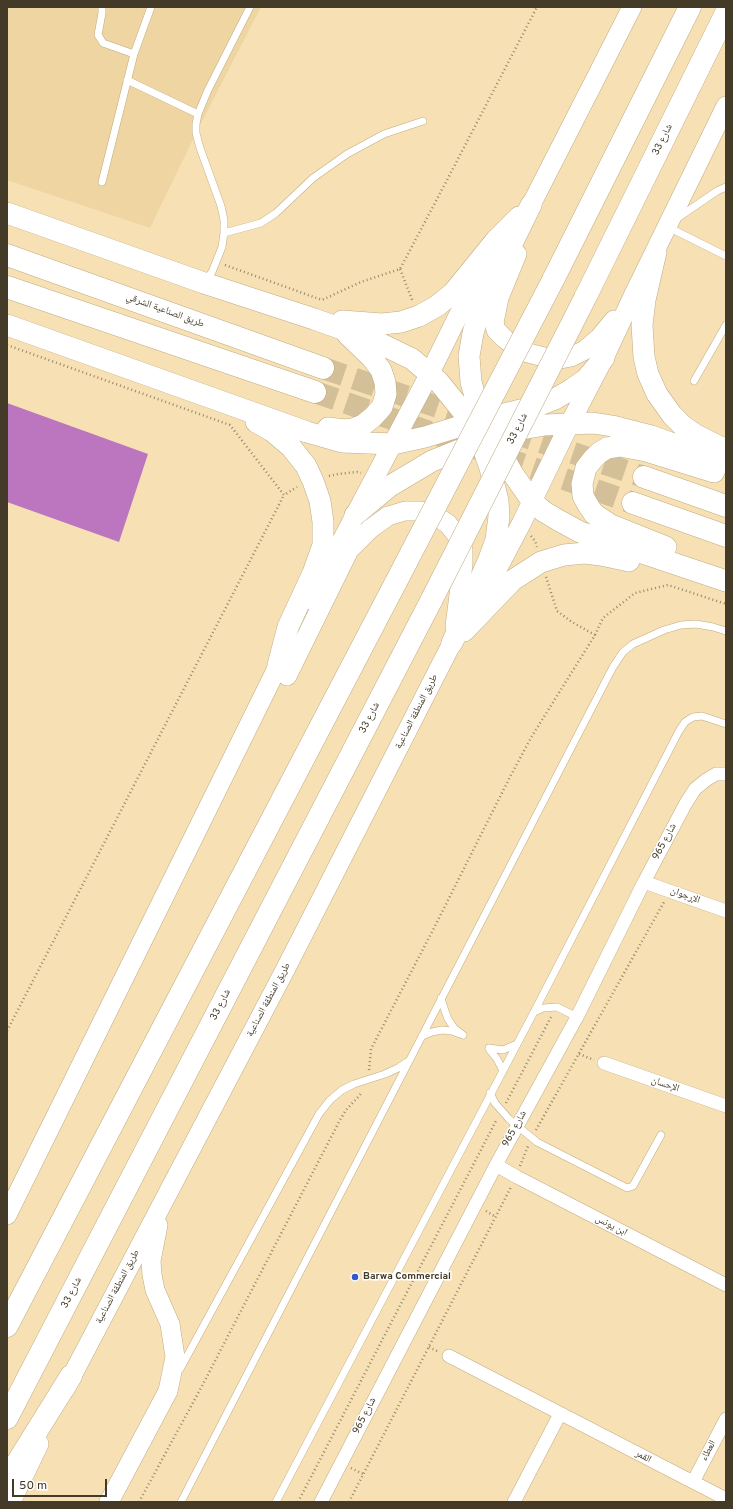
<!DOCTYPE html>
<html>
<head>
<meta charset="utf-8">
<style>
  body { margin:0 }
  #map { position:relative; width:733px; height:1509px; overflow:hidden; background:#f7e1b4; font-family:Overpass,sans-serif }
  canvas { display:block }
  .frame { position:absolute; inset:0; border:8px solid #433a28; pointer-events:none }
  .scale { position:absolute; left:12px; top:1479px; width:95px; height:18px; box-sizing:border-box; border:2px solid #433a28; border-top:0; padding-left:5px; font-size:12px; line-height:14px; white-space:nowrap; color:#433a28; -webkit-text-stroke:3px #fff; paint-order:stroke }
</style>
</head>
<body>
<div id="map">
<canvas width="733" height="1509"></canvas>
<div class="frame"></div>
<div class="scale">50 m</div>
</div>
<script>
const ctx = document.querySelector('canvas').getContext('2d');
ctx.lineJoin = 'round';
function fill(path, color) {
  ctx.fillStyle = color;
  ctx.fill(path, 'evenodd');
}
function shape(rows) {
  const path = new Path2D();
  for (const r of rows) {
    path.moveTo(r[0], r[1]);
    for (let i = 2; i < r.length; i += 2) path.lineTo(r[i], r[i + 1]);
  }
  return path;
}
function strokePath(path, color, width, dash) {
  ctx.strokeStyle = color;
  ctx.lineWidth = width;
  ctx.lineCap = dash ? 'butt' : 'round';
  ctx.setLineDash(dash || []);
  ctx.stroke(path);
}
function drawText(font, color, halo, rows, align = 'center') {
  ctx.font = font + ' Overpass,"Noto Naskh Arabic",sans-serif';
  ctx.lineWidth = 3;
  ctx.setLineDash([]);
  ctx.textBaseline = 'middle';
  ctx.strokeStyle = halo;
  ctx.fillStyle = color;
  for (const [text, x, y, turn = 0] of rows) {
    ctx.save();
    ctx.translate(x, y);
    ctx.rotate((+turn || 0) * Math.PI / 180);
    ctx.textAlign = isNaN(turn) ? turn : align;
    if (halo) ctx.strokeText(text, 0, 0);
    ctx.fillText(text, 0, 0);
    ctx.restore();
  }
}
fill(shape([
  [7,7,261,7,196,133,150,228,7,180]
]), '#eed5a1');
fill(shape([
  [7,403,148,454,119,542,7,502]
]), '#bc76bf');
strokePath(shape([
  [323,368,644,477],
  [315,392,633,503]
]), '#d3c098', 22, [22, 11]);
const lane = shape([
  [102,7,102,13,98,35,100,38,103,43,134,54],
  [127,80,198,114],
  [102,182,134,54,151,7],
  [676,219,717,191,726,187],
  [668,227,726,256],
  [224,233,261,223,276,213,313,178,347,154,384,134,423,121],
  [205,281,212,272,222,247,224,233,224,220,221,206,200,148,196,133,196,124,198,114,208,90,250,7],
  [694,381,726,325],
  [441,998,444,1008,448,1019,454,1028,463,1035],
  [534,1012,543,1008,557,1007,577,1017],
  [422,1036,432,1032,442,1030,452,1031,460,1034],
  [489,1048,503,1050,517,1044],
  [489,1049,497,1059,503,1071],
  [490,1093,495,1103,509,1119,537,1142,627,1188,633,1186,661,1135],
  [180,1369,319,1114,330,1100,342,1090,354,1084,385,1074,398,1068,407,1062],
  [181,1502,613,667,623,652,633,644,664,630,681,625,696,624,713,627,726,631],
  [276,1502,534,1012,679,731,685,722,693,717,702,716,726,724]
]);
const street = shape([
  [644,882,726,911],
  [604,1063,726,1106],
  [496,1165,517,1177,726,1285],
  [449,1356,726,1499],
  [693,1482,726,1419],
  [321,1502,496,1165,577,1017,644,882,686,803,695,789,706,780,716,774,726,774],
  [514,1502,560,1414]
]);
const secondary = shape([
  [523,217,531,205,632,7],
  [517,254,499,298,494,322,496,330,505,339,521,351,555,360,571,357,585,350,599,338,614,320],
  [311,600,355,515,430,373,459,314,481,276,498,252],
  [477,603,491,581,521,524,570,423,604,358,634,294,726,106],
  [287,676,349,550,370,529,388,516,405,511,421,511,436,516,448,524,458,537,463,550,463,564,455,626],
  [7,1215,285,652],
  [65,1389,285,970,452,643,460,631],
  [11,1502,39,1444],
  [109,1502,168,1391,175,1357,170,1324,155,1290,152,1275,151,1261,158,1225]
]);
const primary = shape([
  [531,205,480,309,473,333,469,356,471,382,476,400,492,437,513,474,532,501,543,511,558,520,580,532,726,581],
  [7,213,204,283,314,319,373,340,412,359,438,381,472,423,481,442,490,468,498,501,499,516,496,540,489,559,452,643],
  [656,252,645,300,642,325,644,357,648,374,657,394,672,415,683,426,696,435,726,450],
  [342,321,382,324,401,322,419,316,437,306,453,293,496,240,519,217],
  [7,325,307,432,342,442,393,444,425,437,484,419,537,406,555,399,572,389,585,380,604,358],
  [256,422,272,431,291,447,306,466,313,481,320,501,323,522,323,545,313,573,288,627,278,665],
  [328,428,345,430,353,429,363,425,373,417,382,407,386,394,385,382,381,370,372,358,347,334],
  [355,515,390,486,432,461,492,437,522,429,545,425,593,423,612,426,651,436,726,463],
  [666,547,611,525,594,514,588,505,583,496,582,484,586,468,593,459,599,453,607,448,620,446,646,451,714,472],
  [464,631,513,580,541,562,564,555,585,553,601,555,629,561]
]);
const highway = shape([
  [7,255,323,368],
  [553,280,690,7],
  [7,287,315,392],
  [585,298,726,13],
  [644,477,726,506],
  [633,503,726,536],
  [7,1326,396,582],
  [7,1418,432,599],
  [7,1479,71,1376]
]);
strokePath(lane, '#c0ab80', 8);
strokePath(street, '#c0ab80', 14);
strokePath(secondary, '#c0ab80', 20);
strokePath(primary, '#c0ab80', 22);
strokePath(highway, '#c0ab80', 23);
strokePath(shape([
  [225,265,322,300,361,282,400,269,446,182,537,7],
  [400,269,413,302],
  [7,345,230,425,284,495,297,487],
  [329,476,338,474,357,472,361,473],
  [531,536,535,541,537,547],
  [595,635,603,618,635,593,668,585,726,604],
  [7,1031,284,495],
  [579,1054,594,1060],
  [369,1070,371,1049,434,928,511,775,532,736,595,635,572,622,557,611,546,577],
  [506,1103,551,1017],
  [536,1130,664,902],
  [520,1166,528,1146],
  [486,1211,496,1217],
  [429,1347,439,1352],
  [351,1468,363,1474],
  [139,1502,202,1386,340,1120,346,1110,359,1096,362,1092],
  [298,1502,497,1119],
  [349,1502,511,1187]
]), '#968769', 2.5, [1, 3]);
strokePath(lane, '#fff', 7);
strokePath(street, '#fff', 13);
strokePath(secondary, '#fff', 19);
strokePath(primary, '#fff', 21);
strokePath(highway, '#fff', 22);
const highwayBridge = shape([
  [396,582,553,280],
  [432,599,585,298]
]);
strokePath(highwayBridge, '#c0ab80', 23, []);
strokePath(highwayBridge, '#fff', 22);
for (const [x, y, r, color] of [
  [355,1277,4,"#3159c9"]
]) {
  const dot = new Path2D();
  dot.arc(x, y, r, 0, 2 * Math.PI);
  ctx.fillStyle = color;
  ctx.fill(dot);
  strokePath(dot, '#fff', 1.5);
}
drawText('10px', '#433a28', '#fff', [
  ["شارع 33",663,140,-64],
  ["طريق الصناعية الشرقي",165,311,20],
  ["شارع 33",518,429,-63],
  ["طريق المنطقة الصناعية",417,712,-63],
  ["شارع 33",370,718,-63],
  ["شارع 965",665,842,-62],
  ["الإرجوان",685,896,20],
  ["طريق المنطقة الصناعية",269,1000,-62],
  ["شارع 33",221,1005,-63],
  ["الإحسان",665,1085,19],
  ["شارع 965",515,1129,-61],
  ["ابن يونس",611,1226,27],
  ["طريق المنطقة الصناعية",118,1287,-62],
  ["شارع 33",72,1293,-63],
  ["شارع 965",365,1416,-63],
  ["العطاء",709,1451,-62],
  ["القمر",643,1457,27]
]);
drawText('bold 10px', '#433a28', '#fff', [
  ["Barwa Commercial",363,1277]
], 'left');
</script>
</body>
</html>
